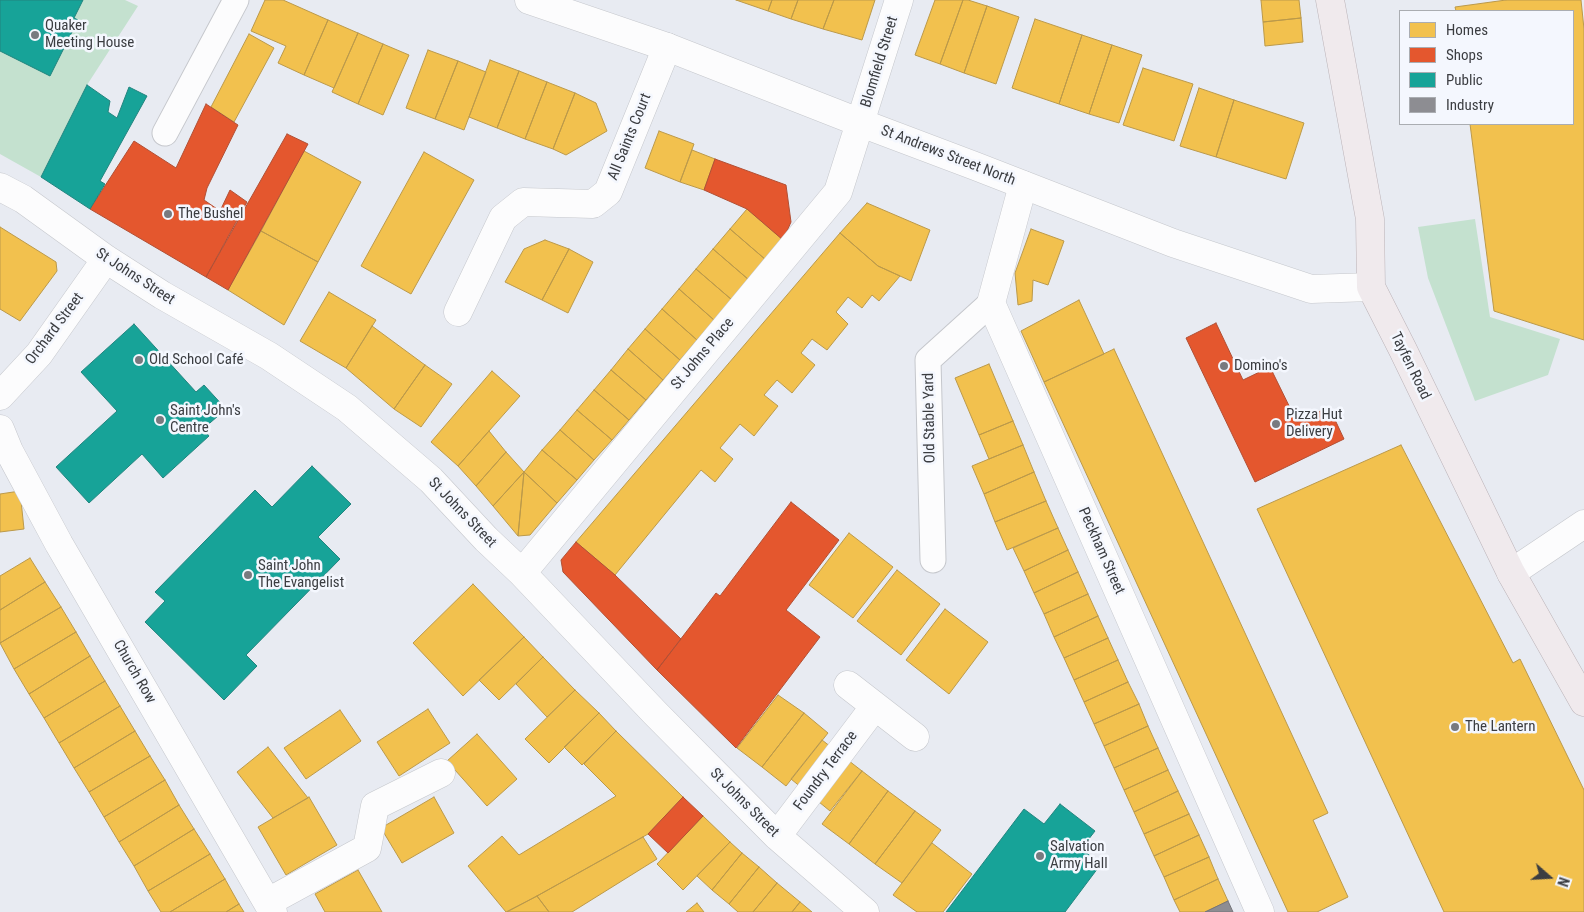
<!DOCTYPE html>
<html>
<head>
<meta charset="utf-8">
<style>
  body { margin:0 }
  #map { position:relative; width:1584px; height:912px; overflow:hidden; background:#e8ebf2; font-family:"Roboto Condensed",sans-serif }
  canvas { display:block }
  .legend { position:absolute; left:1399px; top:10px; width:175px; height:115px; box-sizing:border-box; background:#f4f7fe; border:1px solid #aaadb2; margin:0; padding:6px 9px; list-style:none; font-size:15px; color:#3b3d41 }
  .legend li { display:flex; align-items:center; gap:10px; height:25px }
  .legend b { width:25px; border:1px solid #aaadb2 }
  .north { position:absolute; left:1524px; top:852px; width:50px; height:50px; -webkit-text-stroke:4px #f4f7fe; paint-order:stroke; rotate:109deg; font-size:14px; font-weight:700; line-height:20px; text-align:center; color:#3b3d41 }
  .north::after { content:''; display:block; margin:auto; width:18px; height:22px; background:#3b3d41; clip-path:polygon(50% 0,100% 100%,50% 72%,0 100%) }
</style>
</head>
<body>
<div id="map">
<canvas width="1584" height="912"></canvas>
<ul class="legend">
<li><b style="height:14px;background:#f2c14e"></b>Homes</li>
<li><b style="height:14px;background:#e4572e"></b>Shops</li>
<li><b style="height:14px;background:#17a398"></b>Public</li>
<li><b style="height:14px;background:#8d8d92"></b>Industry</li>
</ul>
<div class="north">N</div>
</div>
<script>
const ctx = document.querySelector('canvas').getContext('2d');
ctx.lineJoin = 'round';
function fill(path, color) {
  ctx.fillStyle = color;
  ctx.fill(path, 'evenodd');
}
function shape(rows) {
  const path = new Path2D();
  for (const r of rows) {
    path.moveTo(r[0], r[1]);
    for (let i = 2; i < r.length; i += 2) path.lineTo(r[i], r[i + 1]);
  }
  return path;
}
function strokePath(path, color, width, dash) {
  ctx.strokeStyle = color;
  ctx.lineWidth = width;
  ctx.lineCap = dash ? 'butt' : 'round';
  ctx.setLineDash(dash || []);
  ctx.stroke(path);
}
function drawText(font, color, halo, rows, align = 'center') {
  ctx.font = font + ' "Roboto Condensed",sans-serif';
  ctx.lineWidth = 5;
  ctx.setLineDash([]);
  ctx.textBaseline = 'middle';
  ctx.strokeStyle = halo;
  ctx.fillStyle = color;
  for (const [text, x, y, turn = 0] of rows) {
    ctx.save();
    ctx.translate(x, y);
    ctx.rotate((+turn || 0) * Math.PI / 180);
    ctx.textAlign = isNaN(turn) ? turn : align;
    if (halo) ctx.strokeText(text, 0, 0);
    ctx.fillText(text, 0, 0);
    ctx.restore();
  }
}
fill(shape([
  [0,0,125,0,138,6,87,85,41,177,0,154],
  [1475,219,1490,317,1560,339,1548,375,1475,401,1428,278,1418,227]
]), '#c4e1cf');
const homes = shape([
  [265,0,283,0,328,20,304,75,278,63,286,46,251,31,265,0],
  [736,0,772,0,768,11,736,0],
  [772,0,798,0,791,19,768,11,772,0],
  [798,0,834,0,823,29,791,19,798,0],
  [834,0,875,0,862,40,823,29,834,0],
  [935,0,963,0,940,64,915,55,935,0],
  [963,0,968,0,987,6,964,73,940,64,963,0],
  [1261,0,1299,0,1301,18,1263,22,1261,0],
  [1506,0,1581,0,1584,29,1584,340,1494,311,1470,124,1573,124,1573,11,1456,11,1455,7,1506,0],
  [987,6,1019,17,996,84,964,73,987,6],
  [1301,18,1303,42,1265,46,1263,22,1301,18],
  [1035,19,1082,35,1059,104,1012,88,1035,19],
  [328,20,358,33,334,88,304,75,328,20],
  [358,33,383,44,358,104,332,92,358,33],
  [249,34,274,48,234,122,211,107,249,34],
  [1082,35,1112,45,1089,114,1059,104,1082,35],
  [383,44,409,55,383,115,358,104,383,44],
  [1112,45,1142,55,1119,123,1089,114,1112,45],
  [428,50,458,61,435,119,406,108,428,50],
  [490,60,519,71,497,128,469,117,490,60],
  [458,61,486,72,464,130,435,119,458,61],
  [1143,68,1193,84,1174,141,1123,125,1143,68],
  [519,71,547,82,525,139,497,128,519,71],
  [547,82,575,93,553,149,525,139,547,82],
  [1199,88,1234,100,1216,157,1180,146,1199,88],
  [575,93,596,103,607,131,566,155,553,149,575,93],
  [1234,100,1304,123,1286,179,1216,157,1234,100],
  [659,131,694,144,680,182,645,168,659,131],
  [692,150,715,159,704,190,680,182,692,150],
  [304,151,361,182,318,262,261,231,304,151],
  [424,152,474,180,411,294,361,266,424,152],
  [867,203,930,230,911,281,878,266,840,233,867,203],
  [747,209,783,240,766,260,730,229,747,209],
  [0,227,56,262,57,271,20,321,0,309,0,227],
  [730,229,766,260,749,280,713,249,730,229],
  [1031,229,1064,241,1048,285,1033,280,1032,301,1018,305,1015,273,1031,229],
  [261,231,318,262,284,325,228,290,261,231],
  [840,233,878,266,900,276,879,301,872,295,862,308,848,297,836,312,848,324,827,350,812,339,801,353,815,365,792,393,777,380,764,395,778,406,754,436,740,424,720,448,733,459,715,482,701,470,615,575,576,542,840,233],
  [545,240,569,249,542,300,505,282,524,249,545,240],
  [569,249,593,262,568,313,542,300,569,249],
  [713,249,749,280,732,300,696,269,713,249],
  [696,269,732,300,714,320,679,289,696,269],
  [679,289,714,320,697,340,662,309,679,289],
  [329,292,376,320,346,368,300,341,329,292],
  [1079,300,1104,354,1044,382,1021,331,1079,300],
  [662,309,697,340,680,360,645,329,662,309],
  [372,326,425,365,394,409,346,368,372,326],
  [645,329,680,360,663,380,628,349,645,329],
  [628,349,663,380,646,400,611,370,628,349],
  [1114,349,1328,813,1313,820,1348,897,1317,912,1288,912,1044,382,1114,349],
  [989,364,1013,421,979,435,955,378,989,364],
  [425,365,452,384,421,427,394,409,425,365],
  [611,370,646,400,629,420,594,390,611,370],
  [492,371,520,396,458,466,431,442,492,371],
  [594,390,629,420,612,440,577,410,594,390],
  [577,410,612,440,594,460,560,430,577,410],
  [1013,421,1023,445,989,459,979,435,1013,421],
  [560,430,594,460,577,480,542,450,560,430],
  [489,431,506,452,476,486,458,466,489,431],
  [1023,445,1034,472,984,494,972,466,1023,445],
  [1401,445,1513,663,1520,659,1584,790,1584,912,1444,912,1257,509,1401,445],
  [542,450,577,480,557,503,524,472,542,450],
  [506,452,524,472,493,506,476,486,506,452],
  [524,472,557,503,530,535,518,536,524,472],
  [524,472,518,536,493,506,524,472],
  [1034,472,1046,501,995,522,984,494,1034,472],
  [20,491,24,529,0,532,0,494,20,491],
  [1046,501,1058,528,1007,550,995,522,1046,501],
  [1058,528,1068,550,1024,571,1013,548,1058,528],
  [849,533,893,567,853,618,809,585,849,533],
  [1068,550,1078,572,1034,593,1024,571,1068,550],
  [30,558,45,582,0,610,0,576,30,558],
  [897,570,940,604,901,655,857,621,897,570],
  [1078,572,1088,594,1044,614,1034,593,1078,572],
  [45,582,61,607,0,643,0,610,45,582],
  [473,584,524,637,463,696,413,643,473,584],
  [1088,594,1098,616,1054,637,1044,614,1088,594],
  [61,607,76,632,14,669,0,643,61,607],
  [945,609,988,642,949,694,906,660,945,609],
  [1098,616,1108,638,1064,658,1054,637,1098,616],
  [76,632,90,656,29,694,14,669,76,632],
  [524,637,543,657,499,700,479,680,524,637],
  [1108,638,1118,660,1074,680,1064,658,1108,638],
  [90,656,105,681,44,718,29,694,90,656],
  [543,657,575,690,547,717,516,684,543,657],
  [1118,660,1128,682,1084,702,1074,680,1118,660],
  [105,681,120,706,59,743,44,718,105,681],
  [1128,682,1139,704,1094,724,1084,702,1128,682],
  [575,690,599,713,549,763,525,739,575,690],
  [778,695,804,713,762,767,737,748,778,695],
  [1139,704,1148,726,1104,746,1094,724,1139,704],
  [120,706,135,731,74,768,59,743,120,706],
  [428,709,450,743,399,776,377,742,428,709],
  [340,710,361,741,306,779,284,748,340,710],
  [599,713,616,731,582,765,564,747,599,713],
  [804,713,828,733,786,786,762,767,804,713],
  [1148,726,1158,748,1114,768,1104,746,1148,726],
  [135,731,150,756,89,792,74,768,135,731],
  [616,731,683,797,648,834,537,896,506,912,468,866,502,836,519,855,616,796,584,764,616,731],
  [477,734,517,779,487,806,447,761,477,734],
  [822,740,862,771,830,811,791,779,822,740],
  [268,747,308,798,273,818,237,772,268,747],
  [1158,748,1168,770,1124,790,1114,768,1158,748],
  [150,756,165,780,104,817,89,792,150,756],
  [1168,770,1178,791,1134,812,1124,790,1168,770],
  [862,771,888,791,849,844,822,824,862,771],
  [165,780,179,805,119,842,104,817,165,780],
  [888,791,915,811,875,864,849,844,888,791],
  [1178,791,1189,814,1144,834,1134,812,1178,791],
  [309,797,337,845,286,875,258,827,309,797],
  [434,797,454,833,402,863,381,828,434,797],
  [179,805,194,829,134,866,119,842,179,805],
  [915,811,941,830,902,883,875,864,915,811],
  [1189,814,1199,835,1154,856,1144,834,1189,814],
  [703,816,730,842,683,890,657,864,703,816],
  [194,829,210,854,148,891,134,866,194,829],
  [1199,835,1209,857,1164,877,1154,856,1199,835],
  [643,837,657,859,572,912,549,912,537,896,643,837],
  [730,842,742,853,712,890,697,876,730,842],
  [932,843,972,874,943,912,917,912,893,895,932,843],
  [742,853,759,867,729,904,712,890,742,853],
  [210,854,225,879,170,912,161,912,148,891,210,854],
  [1209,857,1218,879,1174,900,1164,877,1209,857],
  [759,867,777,883,753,912,738,912,729,904,759,867],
  [358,870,382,912,325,912,315,894,358,870],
  [225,879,239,904,226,912,170,912,225,879],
  [1218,879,1228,901,1205,912,1180,912,1174,900,1218,879],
  [777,883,800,902,792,912,753,912,777,883],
  [537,896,549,912,507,912,537,896],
  [800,902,812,912,792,912,800,902],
  [697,903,704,912,686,912,697,903],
  [239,904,244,912,226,912,239,904]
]);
fill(homes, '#f2c14e');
strokePath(homes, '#bb994a', 1);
const shops = shape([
  [206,104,238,125,207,188,204,200,220,211,230,190,247,202,206,277,90,209,134,141,176,168,206,104],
  [287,134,308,144,228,290,206,277,287,134],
  [715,159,786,185,791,222,783,240,747,209,704,190,715,159],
  [1216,323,1243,380,1270,367,1297,422,1329,407,1344,439,1255,482,1186,338,1216,323],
  [791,502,839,540,786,610,820,637,736,748,657,670,716,593,720,596,791,502],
  [576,542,615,575,681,639,657,670,563,572,561,560,576,542],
  [683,797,703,816,668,853,648,834,683,797]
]);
fill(shops, '#e4572e');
strokePath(shops, '#b14f34', 1);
const public = shape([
  [0,0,83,0,74,18,78,20,50,76,0,51,0,0],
  [87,85,110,101,108,112,117,118,129,87,147,96,100,181,105,184,90,209,41,177,87,85],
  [134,324,196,392,204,385,226,409,203,429,209,436,163,478,142,454,89,503,56,467,117,411,81,372,134,324],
  [312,466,351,504,318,537,340,559,246,655,257,666,224,700,145,622,165,601,155,592,255,490,272,507,312,466],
  [1060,804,1095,831,1081,849,1101,864,1065,912,946,912,1024,809,1044,824,1060,804]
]);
fill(public, '#17a398');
strokePath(public, '#22847e', 1);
const industry = shape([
  [1228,901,1233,912,1205,912,1228,901]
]);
fill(industry, '#8d8d92');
strokePath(industry, '#74757a', 1);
const service = shape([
  [165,133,236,0],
  [933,560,928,360,991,303]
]);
const minor = shape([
  [1023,185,991,303,1260,912],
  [0,187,23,199,106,259,162,295,269,356,347,408,431,480,486,539,522,573,655,713,777,836,865,912],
  [458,312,503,218,523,202,593,204,608,192,667,47],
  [0,396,39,354,106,259],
  [0,429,9,451,59,544,273,912],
  [522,573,838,192,899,0],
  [1511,573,1584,524],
  [848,685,915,737],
  [777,836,875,706],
  [268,902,367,848,375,806,441,773]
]);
const tertiary = shape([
  [529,0,667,47,861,123,975,166,1173,243,1311,289,1371,287]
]);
const primary = shape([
  [1330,0,1370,219,1371,287,1403,350,1511,573,1584,702]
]);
strokePath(service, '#c5c7cc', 27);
strokePath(minor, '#c5c7cc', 29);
strokePath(tertiary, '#c5c7cc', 29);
strokePath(primary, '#bab2b7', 29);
strokePath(service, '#fcfcfd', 25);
strokePath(minor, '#fcfcfd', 28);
strokePath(tertiary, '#fcfcfd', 28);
strokePath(primary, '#f0eaed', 28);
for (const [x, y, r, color] of [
  [35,35,5,"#787a7f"],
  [168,214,5,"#787a7f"],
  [139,360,5,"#787a7f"],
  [1224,366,5,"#787a7f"],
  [160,420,5,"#787a7f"],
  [1276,424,5,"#787a7f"],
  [248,575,5,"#787a7f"],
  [1455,727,5,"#787a7f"],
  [1040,856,5,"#787a7f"]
]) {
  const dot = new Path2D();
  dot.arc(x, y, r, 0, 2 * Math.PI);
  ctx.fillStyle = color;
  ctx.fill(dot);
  strokePath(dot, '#f4f7fe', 2);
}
drawText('15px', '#3b3d41', '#f4f7fe', [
  ["Quaker",45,26],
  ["Meeting House",45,43],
  ["The Bushel",178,214],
  ["Old School Café",149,360],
  ["Domino's",1234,366],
  ["Saint John's",170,411],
  ["Centre",170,428],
  ["Pizza Hut",1286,415],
  ["Delivery",1286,432],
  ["Saint John",258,566],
  ["The Evangelist",258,583],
  ["The Lantern",1465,727],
  ["Salvation",1050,847],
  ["Army Hall",1050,864]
], 'left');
drawText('15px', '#3b3d41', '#f4f7fe', [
  ["Blomfield Street",880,62,-73],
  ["All Saints Court",630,137,-68],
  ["St Andrews Street North",948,156,21],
  ["St Johns Street",135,277,33],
  ["Orchard Street",55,329,-53],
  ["St Johns Place",703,354,-50],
  ["Tayfen Road",1410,366,64],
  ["Old Stable Yard",930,418,-91],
  ["St Johns Street",462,513,46],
  ["Peckham Street",1101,551,66],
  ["Church Row",134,672,60],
  ["Foundry Terrace",826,771,-53],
  ["St Johns Street",744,803,45]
]);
</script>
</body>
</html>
